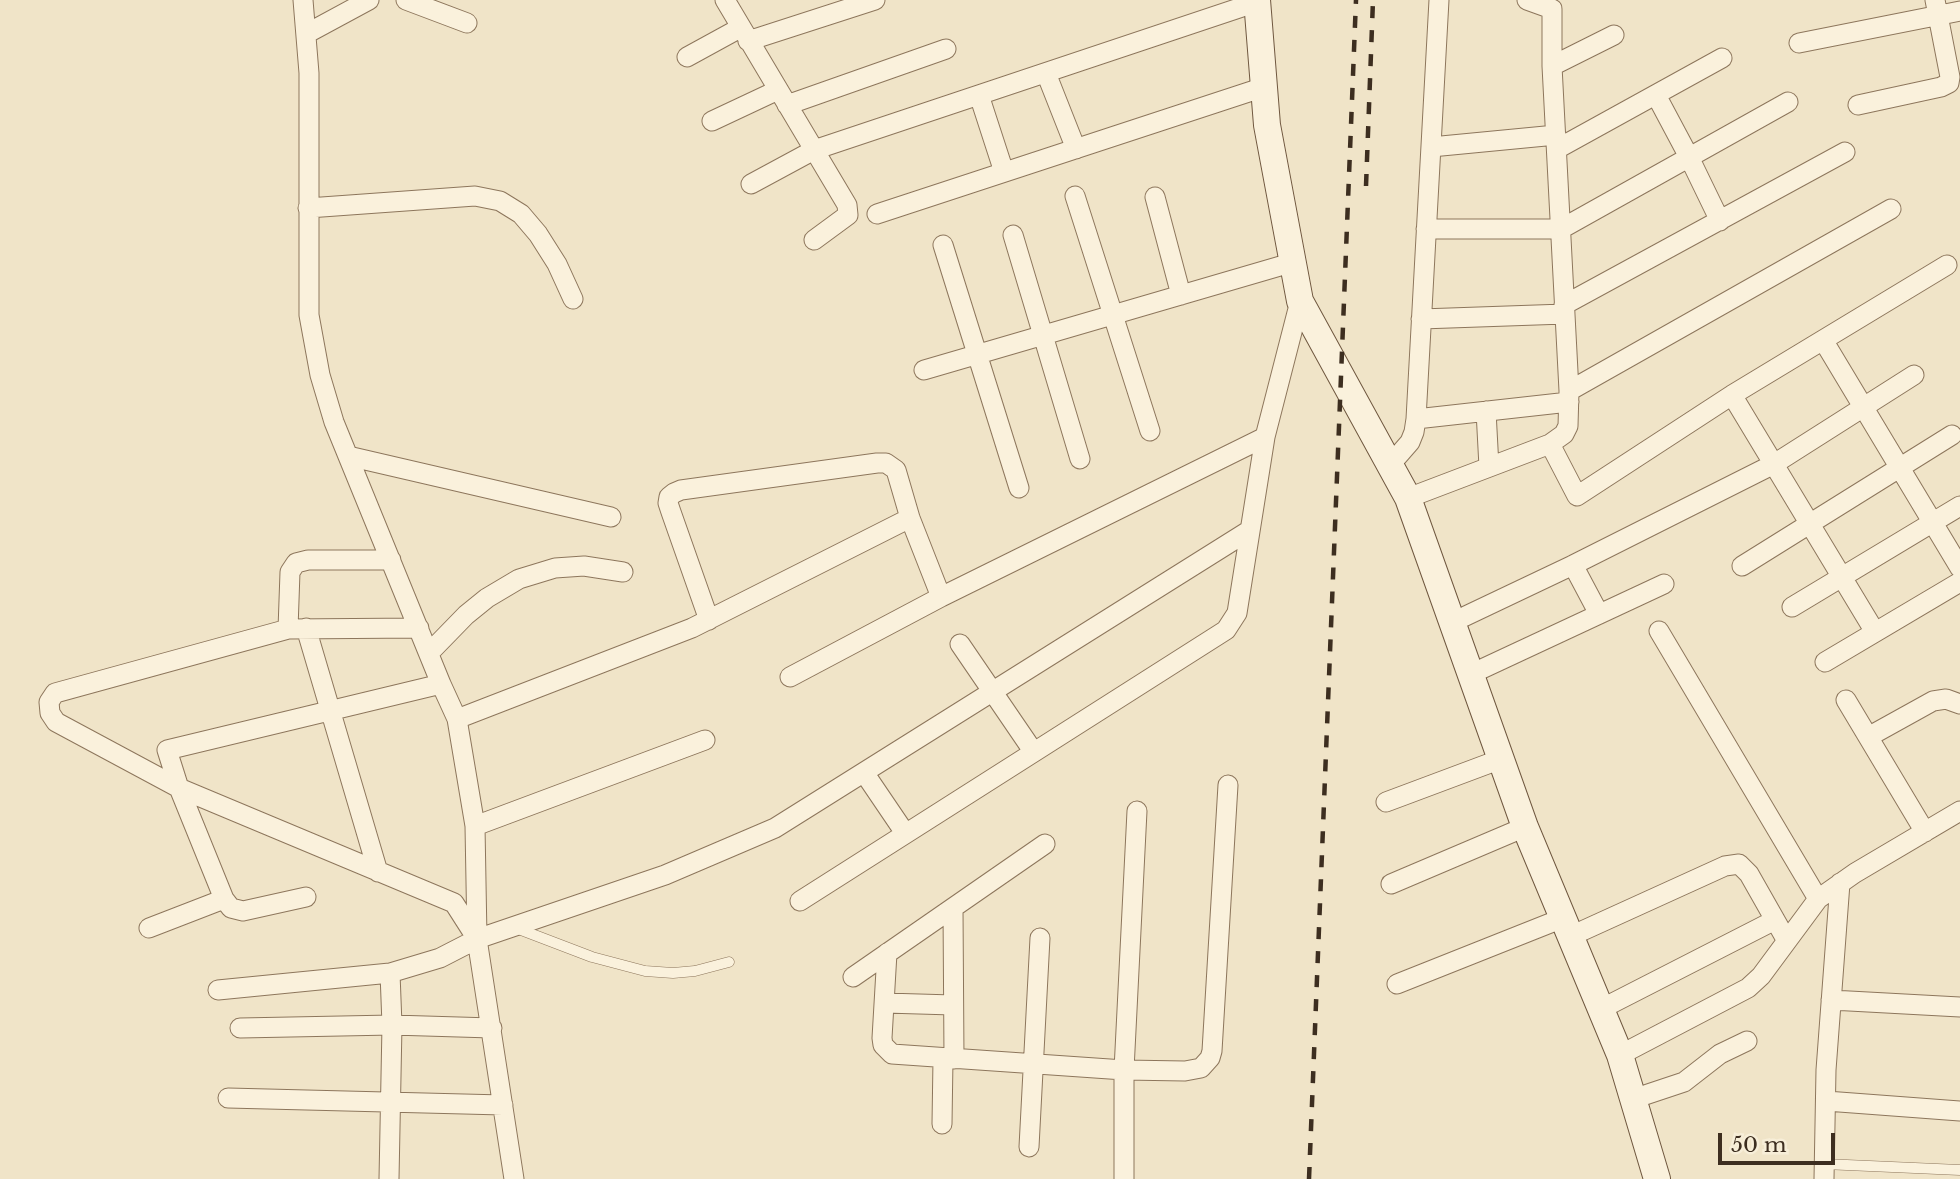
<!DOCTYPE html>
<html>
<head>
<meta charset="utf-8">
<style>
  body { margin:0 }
  #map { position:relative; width:1960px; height:1179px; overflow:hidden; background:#f0e4c8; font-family:"Libre Baskerville",serif }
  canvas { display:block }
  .scale { position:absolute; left:1718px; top:1133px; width:117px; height:32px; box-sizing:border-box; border:4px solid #3d2e20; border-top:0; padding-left:9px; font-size:21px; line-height:24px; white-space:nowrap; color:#3d2e20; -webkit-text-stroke:5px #f7eed8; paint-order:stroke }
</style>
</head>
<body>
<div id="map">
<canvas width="1960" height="1179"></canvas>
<div class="scale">50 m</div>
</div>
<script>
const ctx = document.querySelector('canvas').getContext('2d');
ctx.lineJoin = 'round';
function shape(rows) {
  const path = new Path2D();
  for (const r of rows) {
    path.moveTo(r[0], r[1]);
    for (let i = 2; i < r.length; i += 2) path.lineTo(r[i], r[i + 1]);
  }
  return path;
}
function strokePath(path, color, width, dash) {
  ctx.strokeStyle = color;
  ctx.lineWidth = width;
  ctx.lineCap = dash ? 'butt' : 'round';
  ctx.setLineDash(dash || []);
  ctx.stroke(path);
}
const lane = shape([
  [516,928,592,957,645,971,673,973,695,971,729,962],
  [1824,1164,1960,1170]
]);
const street = shape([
  [303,0,309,73,309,315,320,375,334,422,441,684],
  [406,0,467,23],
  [725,0,847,205,848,215,814,240],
  [1527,0,1552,9,1552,66,1569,391],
  [306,34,369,0],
  [748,41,875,0],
  [1799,43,1960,11],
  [687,57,740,28],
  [1552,66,1614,35],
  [1046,73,1076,149],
  [979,95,1004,172],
  [1656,95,1689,157,1720,221],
  [787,105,946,49],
  [1858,105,1941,87,1949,83,1950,77,1935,0],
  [712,121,778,90],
  [1431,147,1556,135],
  [1557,149,1722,58],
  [751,184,814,150,1257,2],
  [1075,196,1150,431],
  [1155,197,1181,295],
  [308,208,475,196,500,201,521,214,538,234,557,264,573,299],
  [877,214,1264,87],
  [1426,229,1561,229,1788,102],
  [1013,235,1080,459],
  [943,245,1019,488],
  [1564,305,1845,152],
  [1421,319,1565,314],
  [1823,340,1960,568],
  [924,370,1294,262],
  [1732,395,1947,265],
  [1486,411,1489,467],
  [1416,419,1569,402],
  [1550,444,1577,496,1732,395,1875,632],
  [348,456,611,517],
  [1390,465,1410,442,1414,432,1416,419,1439,0],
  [1408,498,1550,444,1564,434,1568,426,1569,391,1891,209],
  [1573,565,1599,614],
  [1742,566,1952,435],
  [1792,607,1960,506],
  [709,620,671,512,668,503,669,497,674,493,681,490,877,463,886,463,896,470,910,518,941,597],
  [1453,622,1573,565,1774,464,1914,375],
  [306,628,378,872],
  [288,629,290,572,296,563,308,560,391,560],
  [1659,631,1818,899],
  [960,644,1033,751],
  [429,653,466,615,487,598,519,579,555,568,584,566,623,572],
  [1825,662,1960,582],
  [1471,674,1664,584],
  [790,677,941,597,1265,437,1300,301],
  [1846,700,1925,832],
  [457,719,475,826,477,938],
  [1868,737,1933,701,1946,699,1960,704],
  [865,774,905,833],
  [1386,802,1501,759],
  [475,826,705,740],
  [1391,884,1525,827],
  [306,897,243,911,231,908,224,899,179,788,56,722,50,713,49,702,55,693,288,629,419,628],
  [800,901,1226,630,1237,613,1265,437],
  [953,908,954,1059],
  [149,928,224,899],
  [1571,936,1725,866,1739,864,1749,874,1787,941],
  [887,953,882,1038,883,1045,892,1054,1124,1070,1185,1071,1201,1068,1210,1058,1212,1051,1228,785],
  [853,977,1045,844],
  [1397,984,1563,918],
  [218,990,390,973,440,958,477,939,665,875,775,828,1250,530],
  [1831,1000,1960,1007],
  [885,1003,953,1005],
  [1601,1009,1775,920],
  [240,1028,392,1025,492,1028],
  [1620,1055,1748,988,1761,976,1818,899,1855,873,1960,811],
  [228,1098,503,1105],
  [1633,1099,1684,1082,1720,1054,1747,1041],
  [1826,1101,1960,1111],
  [942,1124,943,1059],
  [1029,1147,1040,938],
  [389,1179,392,1025,390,973],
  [514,1179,477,939,454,903,179,788,167,750,441,684,457,719,692,628,910,518],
  [1124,1179,1124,1070,1137,811],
  [1824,1179,1826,1070,1840,883]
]);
const secondary = shape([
  [1257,0,1267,125,1300,301,1408,498,1525,827,1620,1055,1657,1179]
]);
strokePath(lane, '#8d765c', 11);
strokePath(street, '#8d765c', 21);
strokePath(secondary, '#6f573f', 28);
strokePath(lane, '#faf1dc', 10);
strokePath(street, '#faf1dc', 19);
strokePath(secondary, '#faf1dc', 26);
strokePath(shape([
  [1366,186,1373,0],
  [1309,1179,1356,0]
]), '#3d2e20', 4.5, [12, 12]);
</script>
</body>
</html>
